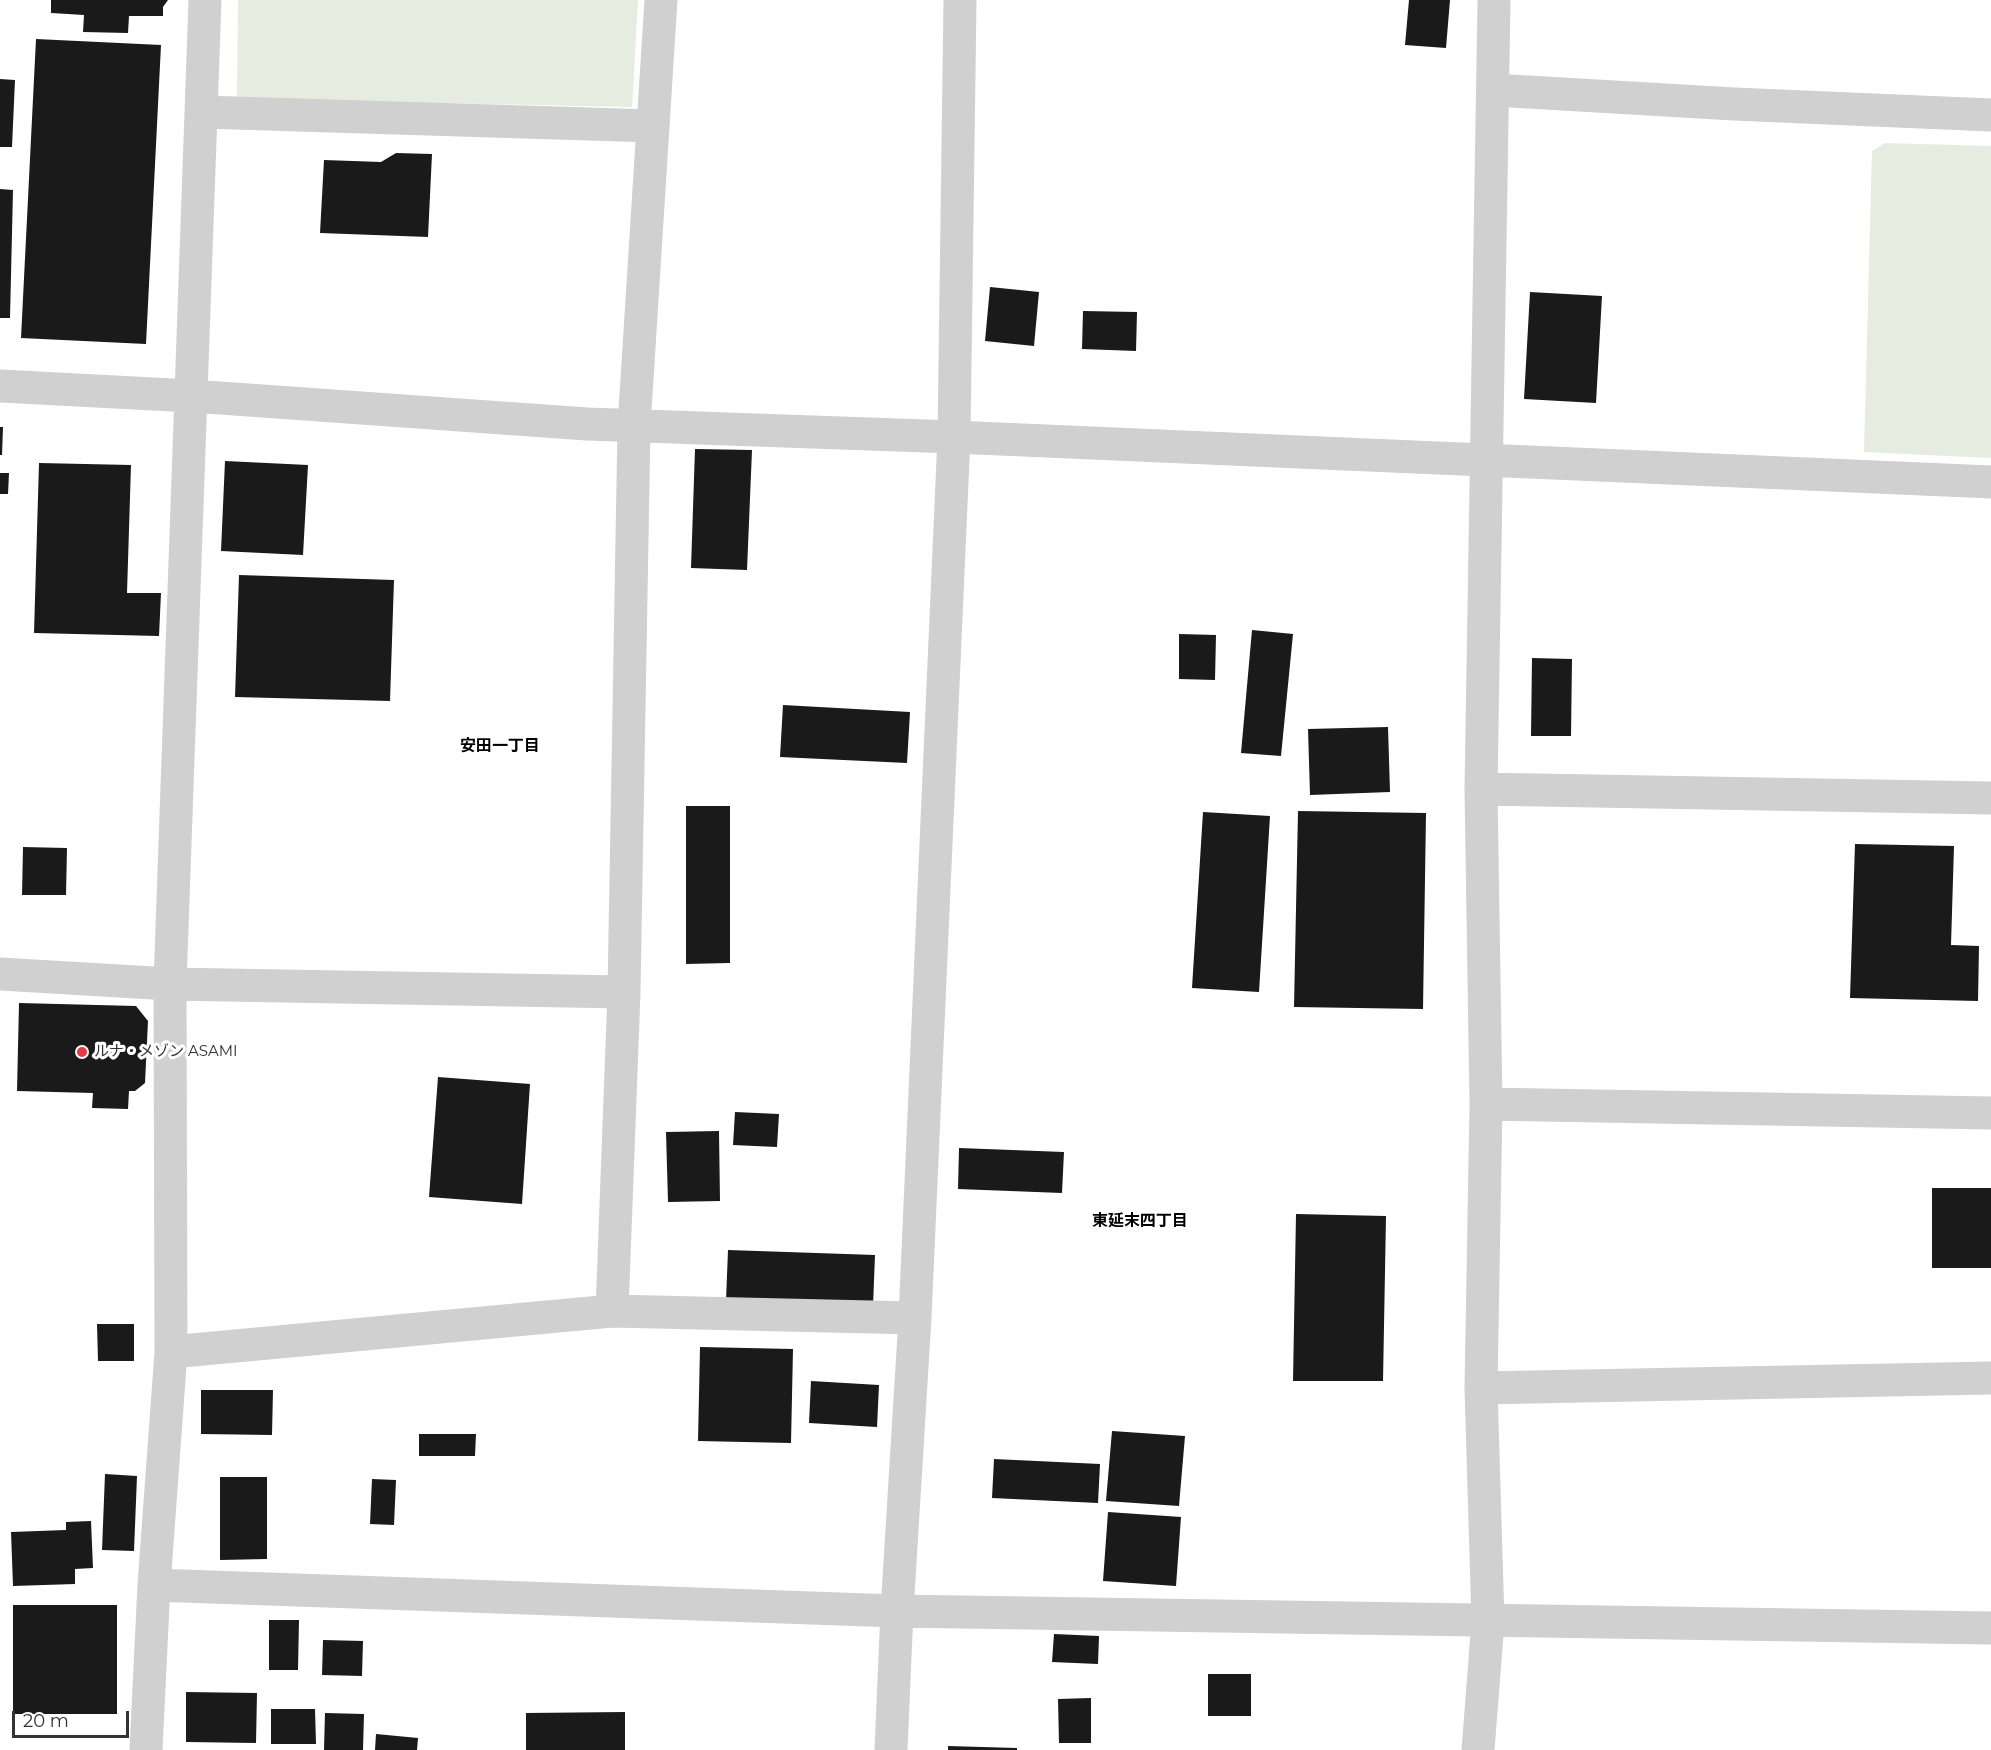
<!DOCTYPE html>
<html>
<head>
<meta charset="utf-8">
<style>
  body { margin:0 }
  #map { position:relative; width:1991px; height:1750px; overflow:hidden; background:#fff; font-family:Montserrat,sans-serif }
  canvas { display:block }
  .scale { position:absolute; left:12px; top:1711px; width:117px; height:27px; box-sizing:border-box; border:3px solid #333; border-top:0; padding-left:8px; font-size:18px; line-height:21px; white-space:nowrap; color:#333; -webkit-text-stroke:4px #fff; paint-order:stroke }
</style>
</head>
<body>
<div id="map">
<canvas width="1991" height="1750"></canvas>
<div class="scale">20 m</div>
</div>
<script>
const ctx = document.querySelector('canvas').getContext('2d');
ctx.lineJoin = 'round';
function fill(path, color) {
  ctx.fillStyle = color;
  ctx.fill(path, 'evenodd');
}
function shape(rows) {
  const path = new Path2D();
  for (const r of rows) {
    path.moveTo(r[0], r[1]);
    for (let i = 2; i < r.length; i += 2) path.lineTo(r[i], r[i + 1]);
  }
  return path;
}
function strokePath(path, color, width, dash) {
  ctx.strokeStyle = color;
  ctx.lineWidth = width;
  ctx.lineCap = dash ? 'butt' : 'round';
  ctx.setLineDash(dash || []);
  ctx.stroke(path);
}
function drawText(font, color, halo, rows, align = 'center') {
  ctx.font = font + ' Montserrat,"Noto Sans JP",sans-serif';
  ctx.lineWidth = 6;
  ctx.setLineDash([]);
  ctx.textBaseline = 'middle';
  ctx.strokeStyle = halo;
  ctx.fillStyle = color;
  for (const [text, x, y, turn = 0] of rows) {
    ctx.save();
    ctx.translate(x, y);
    ctx.rotate((+turn || 0) * Math.PI / 180);
    ctx.textAlign = isNaN(turn) ? turn : align;
    if (halo) ctx.strokeText(text, 0, 0);
    ctx.fillText(text, 0, 0);
    ctx.restore();
  }
}
fill(shape([
  [238,0,638,0,632,107,237,99],
  [1885,143,1991,146,1991,458,1864,452,1872,151]
]), '#e6ecdf');
fill(shape([
  [51,0,168,0,163,7,163,16,129,16,128,33,83,32,84,15,51,13],
  [1409,0,1450,0,1446,48,1405,45],
  [36,39,161,45,146,344,21,338],
  [0,79,15,80,12,147,0,147],
  [396,153,432,154,428,237,320,233,324,160,381,162],
  [0,189,13,190,10,318,0,318],
  [990,287,1039,292,1034,346,985,341],
  [1530,292,1602,296,1596,403,1524,399],
  [1083,311,1137,312,1136,351,1082,349],
  [0,427,3,427,2,455,0,455],
  [695,449,752,450,747,570,691,568],
  [225,461,308,465,303,555,221,551],
  [39,463,131,465,127,593,161,593,159,636,34,633],
  [0,473,9,473,8,494,0,494],
  [239,575,394,580,390,701,235,697],
  [1252,630,1293,634,1281,756,1241,753],
  [1179,634,1216,635,1215,680,1179,679],
  [1532,658,1572,659,1571,736,1531,736],
  [783,705,910,712,907,763,780,757],
  [1388,727,1390,792,1310,795,1308,729],
  [686,806,730,806,730,963,686,964],
  [1298,811,1426,813,1423,1009,1294,1007],
  [1203,812,1270,816,1259,992,1192,988],
  [1855,844,1954,846,1951,945,1979,946,1978,1001,1850,998],
  [23,847,67,848,66,895,22,895],
  [19,1003,136,1006,148,1021,145,1083,135,1091,129,1091,128,1109,92,1108,93,1093,17,1091],
  [438,1077,530,1084,522,1204,429,1197],
  [735,1112,779,1114,777,1147,733,1145],
  [719,1131,720,1201,668,1202,666,1132],
  [959,1148,1064,1152,1062,1193,958,1189],
  [1932,1188,1991,1188,1991,1268,1932,1268],
  [1296,1214,1386,1216,1383,1381,1293,1381],
  [728,1250,875,1255,873,1306,726,1301],
  [97,1324,134,1324,134,1361,98,1361],
  [700,1347,793,1349,791,1443,698,1441],
  [811,1381,879,1385,877,1427,809,1423],
  [201,1390,273,1390,272,1435,201,1434],
  [1112,1431,1185,1436,1179,1506,1106,1501],
  [419,1434,476,1434,475,1456,419,1456],
  [994,1459,1100,1464,1098,1503,992,1498],
  [105,1474,137,1476,134,1551,102,1550],
  [220,1477,267,1477,267,1559,220,1560],
  [372,1479,396,1480,394,1525,370,1524],
  [1108,1512,1181,1517,1176,1586,1103,1581],
  [91,1521,93,1568,75,1569,75,1584,13,1586,11,1532,66,1530,66,1522],
  [13,1605,117,1605,117,1714,13,1714],
  [269,1620,299,1620,298,1670,269,1670],
  [1054,1634,1099,1636,1098,1664,1052,1662],
  [323,1640,363,1641,362,1676,322,1675],
  [1208,1674,1251,1674,1251,1716,1208,1716],
  [186,1692,257,1693,256,1743,186,1742],
  [1091,1698,1091,1743,1059,1743,1058,1699],
  [271,1709,315,1709,316,1744,271,1744],
  [625,1712,625,1750,526,1750,526,1713],
  [325,1713,364,1714,363,1750,324,1750],
  [376,1734,418,1738,417,1750,375,1750],
  [948,1746,1017,1748,1017,1750,948,1750]
]), '#1a1a1a');
strokePath(shape([
  [1494,90,1734,104,1991,115],
  [202,112,653,126],
  [0,386,192,396,587,424,954,437,1991,482],
  [1481,789,1991,798],
  [0,974,170,984,624,992],
  [1486,1104,1991,1113],
  [612,1311,624,992,634,426,661,0],
  [171,1352,612,1311,915,1318],
  [1481,1388,1991,1378],
  [154,1585,897,1611,1991,1628],
  [146,1750,154,1585,171,1352,170,984,205,0],
  [891,1750,897,1611,915,1318,954,437,960,0],
  [1478,1750,1488,1621,1481,1388,1486,1104,1481,789,1494,0]
]), '#d0d0d0', 33);
for (const [x, y, r, color] of [
  [82,1052,6,"#e63946"]
]) {
  const dot = new Path2D();
  dot.arc(x, y, r, 0, 2 * Math.PI);
  ctx.fillStyle = color;
  ctx.fill(dot);
  strokePath(dot, '#fff', 2);
}
drawText('15px', '#333', '#fff', [
  ["ルナ・メゾン ASAMI",94,1052]
], 'left');
drawText('bold 16px', '#000', '#fff', [
  ["安田一丁目",500,746],
  ["東延末四丁目",1140,1221]
]);
</script>
</body>
</html>
